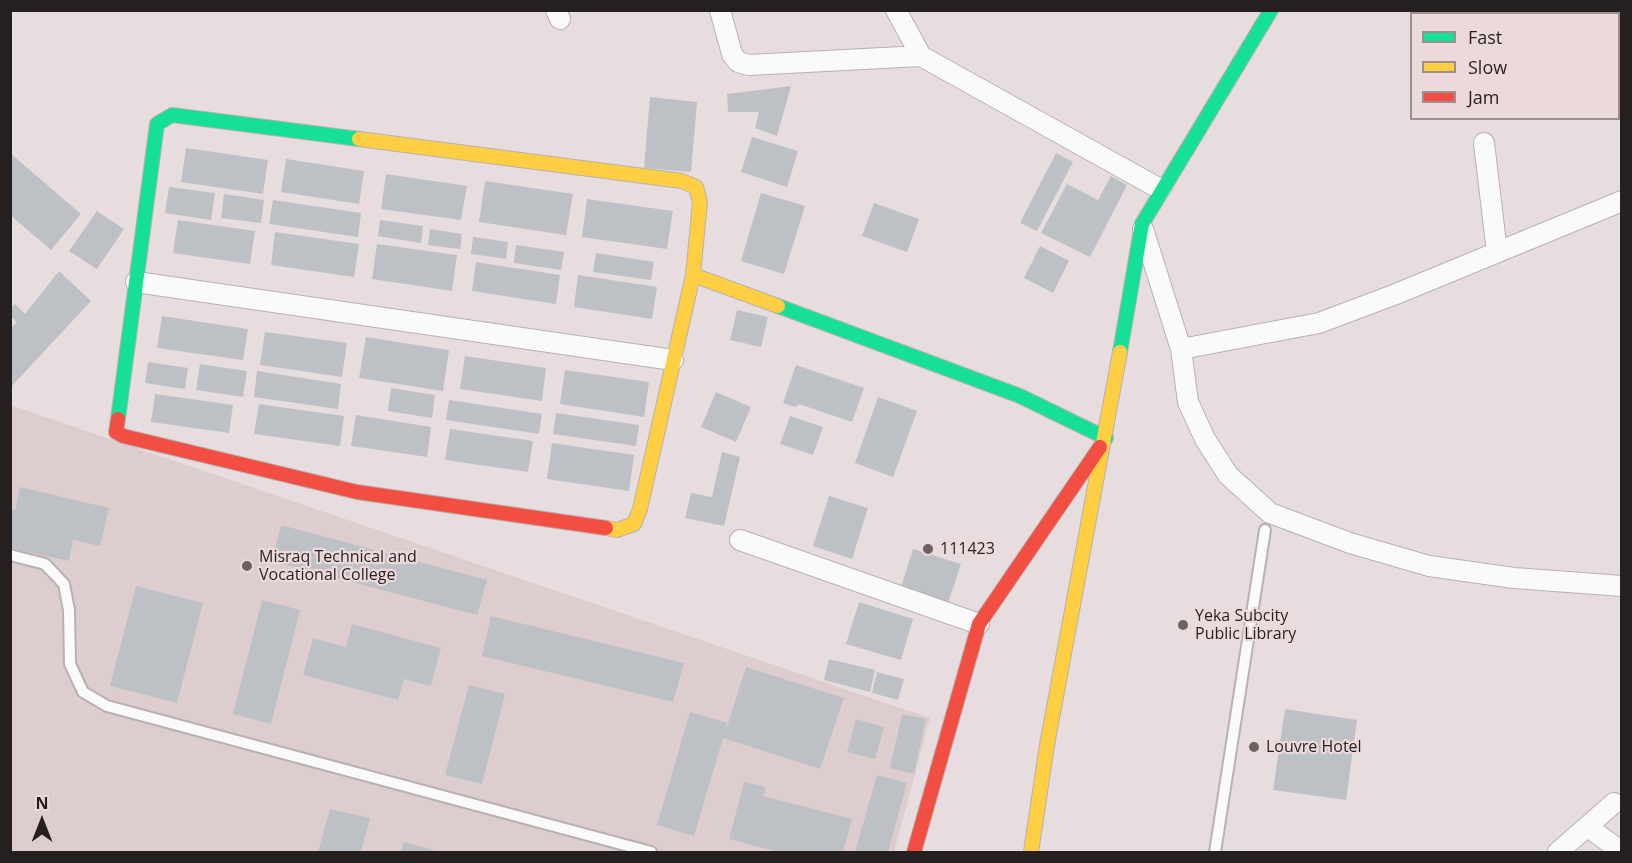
<!DOCTYPE html>
<html>
<head>
<meta charset="utf-8">
<style>
  body { margin:0 }
  #map { position:relative; width:1632px; height:863px; overflow:hidden; background:#e7ddde; font-family:"Open Sans",sans-serif }
  canvas { display:block }
  .frame { position:absolute; inset:0; border:12px solid #261f20; pointer-events:none }
  .legend { position:absolute; left:1410px; top:12px; width:210px; height:108px; box-sizing:border-box; background:#ebd9db; border:2px solid #9c8f90; margin:0; padding:8px 10px; list-style:none; font-size:18px; color:#261f20 }
  .legend li { display:flex; align-items:center; gap:12px; height:30px }
  .legend b { width:30px; border:2px solid #9c8f90 }
  .north { position:absolute; left:12px; top:791px; width:60px; height:60px; -webkit-text-stroke:4px #ebd9db; paint-order:stroke; rotate:0deg; font-size:16px; font-weight:700; line-height:24px; text-align:center; color:#261f20 }
  .north::after { content:''; display:block; margin:auto; width:21px; height:27px; background:#261f20; clip-path:polygon(50% 0,100% 100%,50% 72%,0 100%) }
</style>
</head>
<body>
<div id="map">
<canvas width="1632" height="863"></canvas>
<div class="frame"></div>
<ul class="legend">
<li><b style="height:8px;background:#16e098"></b>Fast</li>
<li><b style="height:8px;background:#ffcf43"></b>Slow</li>
<li><b style="height:8px;background:#f24e42"></b>Jam</li>
</ul>
<div class="north">N</div>
</div>
<script>
const ctx = document.querySelector('canvas').getContext('2d');
ctx.lineJoin = 'round';
function fill(path, color) {
  ctx.fillStyle = color;
  ctx.fill(path, 'evenodd');
}
function shape(rows) {
  const path = new Path2D();
  for (const r of rows) {
    path.moveTo(r[0], r[1]);
    for (let i = 2; i < r.length; i += 2) path.lineTo(r[i], r[i + 1]);
  }
  return path;
}
function strokePath(path, color, width, dash) {
  ctx.strokeStyle = color;
  ctx.lineWidth = width;
  ctx.lineCap = dash ? 'butt' : 'round';
  ctx.setLineDash(dash || []);
  ctx.stroke(path);
}
function drawText(font, color, halo, rows, align = 'center') {
  ctx.font = font + ' "Open Sans",sans-serif';
  ctx.lineWidth = 4.5;
  ctx.setLineDash([]);
  ctx.textBaseline = 'middle';
  ctx.strokeStyle = halo;
  ctx.fillStyle = color;
  for (const [text, x, y, turn = 0] of rows) {
    ctx.save();
    ctx.translate(x, y);
    ctx.rotate((+turn || 0) * Math.PI / 180);
    ctx.textAlign = isNaN(turn) ? turn : align;
    if (halo) ctx.strokeText(text, 0, 0);
    ctx.fillText(text, 0, 0);
    ctx.restore();
  }
}
fill(shape([
  [10,405,930,718,894,852,11,852]
]), '#decdcf');
fill(shape([
  [791,86,777,136,755,128,759,112,728,112,727,94],
  [650,97,697,102,691,172,644,168],
  [752,137,798,151,787,187,741,172],
  [186,148,268,160,263,194,181,182],
  [10,153,81,214,51,250,10,215],
  [1056,153,1073,162,1037,231,1020,223],
  [286,159,364,171,359,204,281,192],
  [386,174,467,186,461,220,381,209],
  [1111,176,1127,185,1090,257,1041,233,1067,184,1098,200],
  [485,181,573,194,566,235,479,222],
  [169,187,215,193,211,220,165,213],
  [761,193,805,206,784,274,741,261],
  [224,194,264,200,261,223,221,218],
  [587,199,673,211,667,249,582,237],
  [273,200,361,213,358,237,269,224],
  [874,203,919,219,907,252,862,236],
  [97,211,124,229,97,269,69,251],
  [178,220,255,231,250,264,173,253],
  [380,220,423,226,421,243,378,236],
  [430,229,462,234,460,249,428,245],
  [275,232,359,244,354,277,271,265],
  [473,237,508,242,506,259,471,254],
  [377,244,457,255,452,291,372,279],
  [516,245,564,252,561,270,514,263],
  [1040,246,1069,261,1053,293,1024,278],
  [596,253,654,262,651,280,593,272],
  [476,262,560,275,556,304,472,291],
  [59,271,91,301,10,388,10,329,17,322,10,316,10,309,15,304,25,314],
  [578,275,657,287,652,319,574,307],
  [737,310,768,317,761,347,730,340],
  [162,316,248,329,243,360,157,348],
  [265,332,347,343,342,377,260,365],
  [366,337,449,350,443,391,359,378],
  [465,356,546,368,542,401,460,389],
  [148,362,188,368,185,389,145,383],
  [200,364,247,371,243,397,196,390],
  [796,365,864,388,852,422,799,404,795,407,783,403],
  [565,370,649,382,644,417,560,404],
  [257,371,341,384,338,409,254,397],
  [391,388,435,395,432,418,388,411],
  [716,392,751,407,736,442,701,427],
  [155,394,233,405,229,433,151,422],
  [878,397,917,411,893,477,855,463],
  [449,400,542,414,539,434,446,420],
  [259,404,344,416,340,446,254,434],
  [556,413,639,425,636,446,553,434],
  [356,415,431,427,427,457,351,446],
  [790,416,823,427,813,455,780,444],
  [450,429,533,441,528,472,445,460],
  [552,443,634,455,629,491,547,479],
  [722,452,740,457,724,526,685,518,691,493,712,497],
  [20,487,109,508,100,546,73,540,69,561,10,548,10,509,15,510],
  [829,496,868,508,852,559,813,546],
  [281,525,487,580,477,615,272,561],
  [913,549,961,564,946,609,899,594],
  [136,586,203,603,177,703,110,686],
  [262,600,300,610,271,724,233,714],
  [859,602,913,619,901,660,846,644],
  [491,616,684,663,673,702,482,656],
  [352,624,441,648,431,686,404,679,398,700,303,675,313,638,346,647],
  [829,659,875,670,870,692,824,680],
  [746,667,844,698,820,769,723,738,694,836,657,825,690,712,727,723,724,736],
  [877,672,904,679,898,700,872,693],
  [469,685,505,694,482,784,445,775],
  [1285,709,1357,720,1346,800,1273,790],
  [902,714,926,719,914,774,890,768],
  [856,719,884,727,875,759,847,752],
  [877,775,907,783,888,852,855,852],
  [744,782,766,787,763,796,852,819,843,852,778,852,729,839],
  [330,809,370,818,361,852,318,852],
  [404,842,440,852,401,852]
]), '#bdc1c6');
const lane = shape([
  [10,555,45,564,64,584,69,610,70,664,83,692,107,706,651,852],
  [1215,852,1265,530]
]);
const street = shape([
  [556,10,560,19],
  [720,10,732,54,738,62,749,65,921,56,1160,189],
  [896,10,921,56],
  [1484,143,1497,252],
  [1143,229,1181,349,1319,323,1396,294,1622,201],
  [136,282,673,360],
  [1181,349,1188,402,1205,439,1228,475,1270,513,1350,543,1429,566,1514,578,1622,586],
  [740,540,979,624],
  [1588,827,1622,852],
  [1558,852,1614,803]
]);
const fast = shape([
  [778,306,1020,396,1106,438],
  [1120,352,1142,224,1271,10],
  [118,419,157,124,172,115,359,139]
]);
const slow = shape([
  [359,139,682,181,696,187,700,202,693,275,778,306],
  [606,528,617,530,634,524,640,509,693,275],
  [1031,852,1047,745,1120,352]
]);
const jam = shape([
  [118,419,116,432,123,436,357,492,606,528],
  [914,852,979,624,1100,447]
]);
strokePath(lane, '#b8b0b1', 14);
strokePath(street, '#b8b0b1', 22);
strokePath(fast, '#b8b0b1', 16);
strokePath(slow, '#b8b0b1', 16);
strokePath(jam, '#b8b0b1', 16);
strokePath(lane, '#fbfafa', 10);
strokePath(street, '#fbfafa', 20);
strokePath(fast, '#16e098', 14);
strokePath(slow, '#ffcf43', 14);
strokePath(jam, '#f24e42', 14);
for (const [x, y, r, color] of [
  [928,549,6,"#6a6262"],
  [247,566,6,"#6a6262"],
  [1183,625,6,"#6a6262"],
  [1254,747,6,"#6a6262"]
]) {
  const dot = new Path2D();
  dot.arc(x, y, r, 0, 2 * Math.PI);
  ctx.fillStyle = color;
  ctx.fill(dot);
  strokePath(dot, '#ebd9db', 2);
}
drawText('16px', '#261f20', '#ebd9db', [
  ["111423",940,549],
  ["Misraq Technical and",259,557],
  ["Vocational College",259,575],
  ["Yeka Subcity",1195,616],
  ["Public Library",1195,634],
  ["Louvre Hotel",1266,747]
], 'left');
</script>
</body>
</html>
